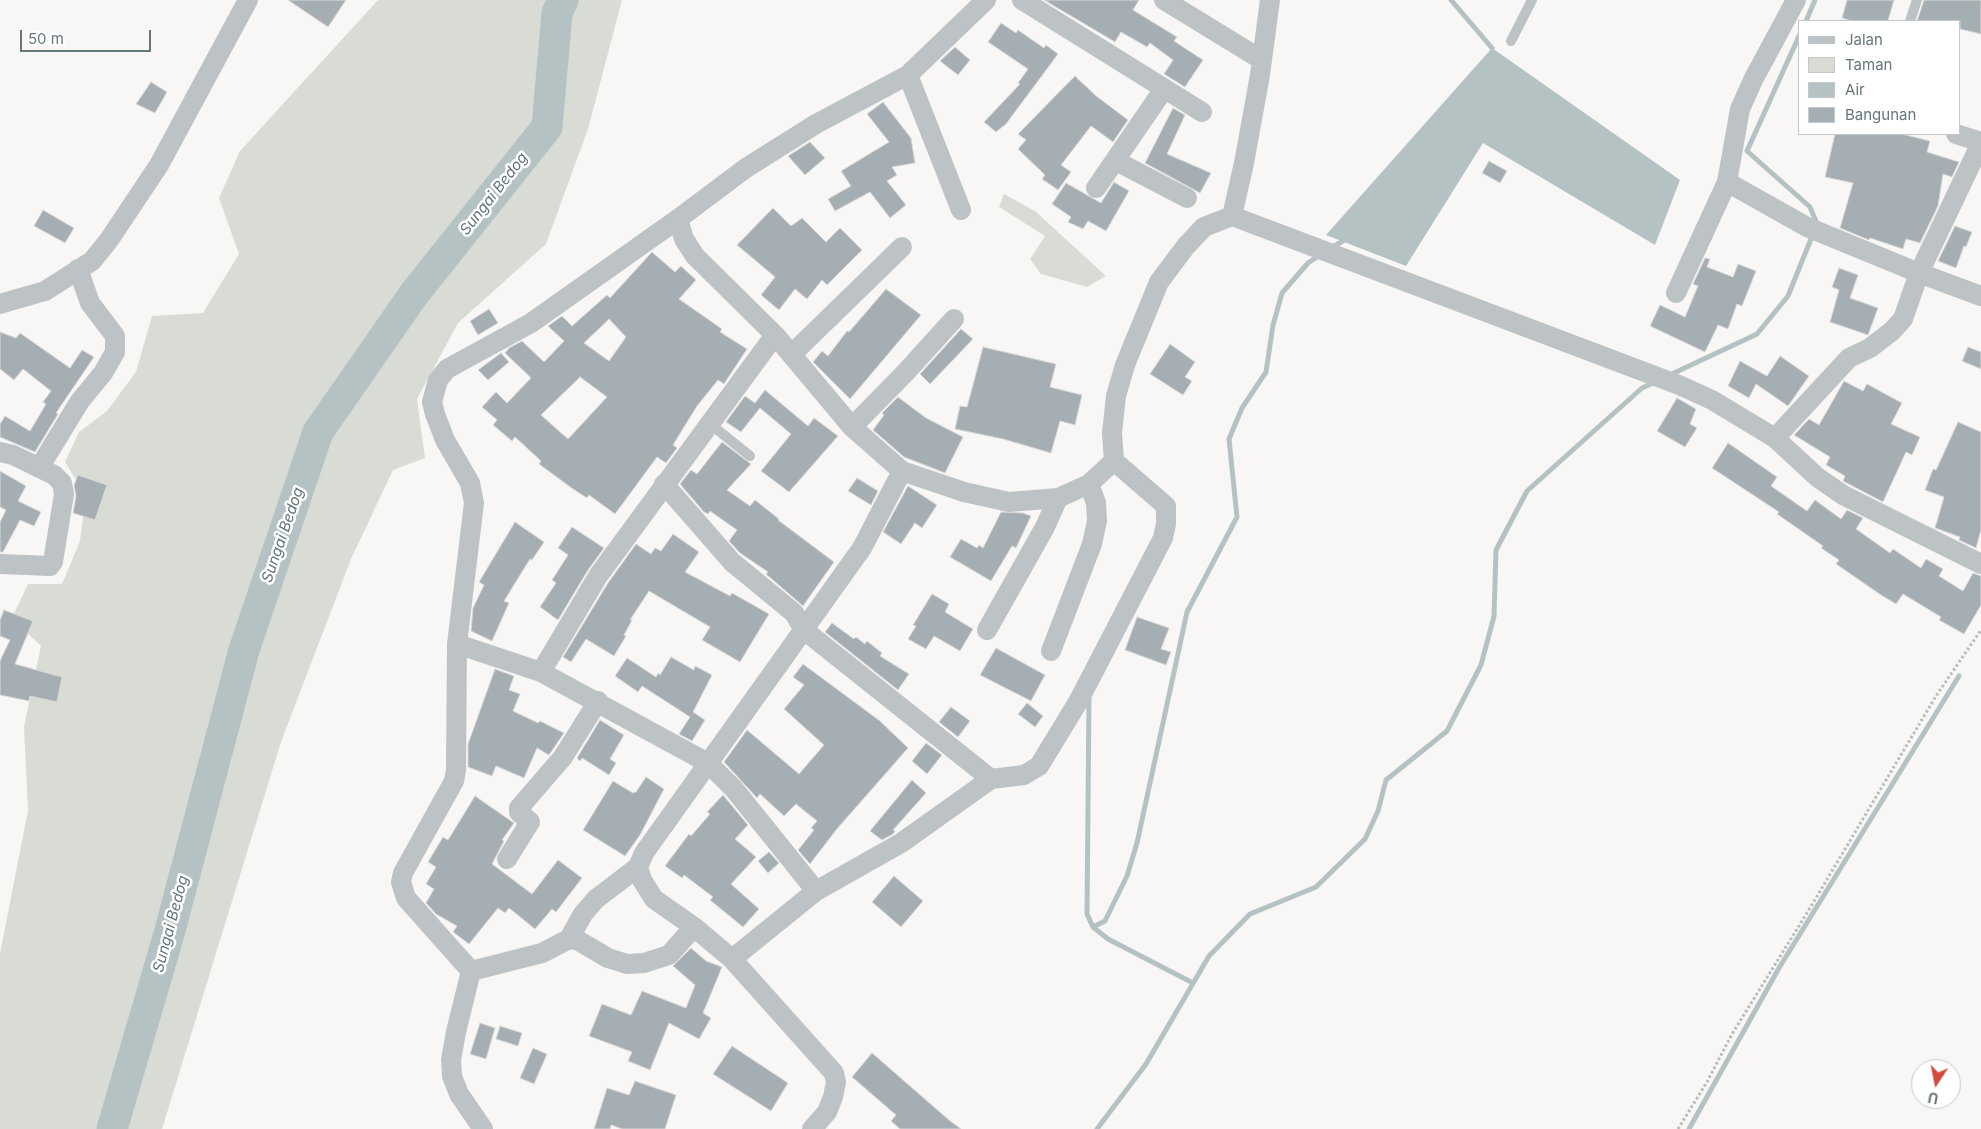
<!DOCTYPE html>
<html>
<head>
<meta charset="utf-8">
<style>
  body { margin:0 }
  #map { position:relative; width:1981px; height:1129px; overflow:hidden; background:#f8f7f5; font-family:Inter,sans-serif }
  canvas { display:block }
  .legend { position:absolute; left:1798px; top:20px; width:162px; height:115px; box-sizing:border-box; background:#fff; border:1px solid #c2c8cb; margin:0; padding:6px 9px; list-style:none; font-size:15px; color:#66767d }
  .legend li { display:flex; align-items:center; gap:10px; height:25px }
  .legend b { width:25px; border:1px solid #c2c8cb }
  .north { position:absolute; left:1911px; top:1059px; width:50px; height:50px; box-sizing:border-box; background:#fff; border:1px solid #c2c8cb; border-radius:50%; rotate:191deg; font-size:14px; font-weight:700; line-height:20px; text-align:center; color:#66767d }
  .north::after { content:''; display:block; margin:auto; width:18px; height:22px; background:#d24a3b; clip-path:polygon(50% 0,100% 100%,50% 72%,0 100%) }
  .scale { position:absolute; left:20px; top:30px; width:131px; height:22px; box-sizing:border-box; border:2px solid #66767d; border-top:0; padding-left:6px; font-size:15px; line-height:18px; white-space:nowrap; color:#66767d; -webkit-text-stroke:4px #fff; paint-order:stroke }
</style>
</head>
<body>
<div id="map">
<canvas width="1981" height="1129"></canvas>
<ul class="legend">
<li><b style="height:6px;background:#bdc2c4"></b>Jalan</li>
<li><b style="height:14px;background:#d8dcd5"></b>Taman</li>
<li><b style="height:14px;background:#b5c2c4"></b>Air</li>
<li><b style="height:14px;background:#a5aeb2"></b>Bangunan</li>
</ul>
<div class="north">U</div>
<div class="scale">50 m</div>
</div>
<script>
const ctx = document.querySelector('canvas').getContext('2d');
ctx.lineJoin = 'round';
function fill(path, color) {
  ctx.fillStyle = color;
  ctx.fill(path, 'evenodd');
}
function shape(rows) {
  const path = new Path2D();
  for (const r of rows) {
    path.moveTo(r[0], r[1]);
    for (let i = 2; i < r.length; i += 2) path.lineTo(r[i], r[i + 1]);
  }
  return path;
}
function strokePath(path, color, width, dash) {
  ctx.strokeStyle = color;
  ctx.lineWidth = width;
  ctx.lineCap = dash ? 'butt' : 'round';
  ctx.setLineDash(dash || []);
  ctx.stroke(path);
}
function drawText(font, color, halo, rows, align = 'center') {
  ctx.font = font + ' Inter,sans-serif';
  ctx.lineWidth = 5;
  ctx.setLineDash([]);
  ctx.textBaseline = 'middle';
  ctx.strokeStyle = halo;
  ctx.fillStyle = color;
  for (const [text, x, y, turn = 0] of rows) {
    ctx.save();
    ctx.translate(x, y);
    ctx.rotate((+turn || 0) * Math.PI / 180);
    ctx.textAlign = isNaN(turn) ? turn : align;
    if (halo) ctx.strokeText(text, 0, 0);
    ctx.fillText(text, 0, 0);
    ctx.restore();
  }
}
fill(shape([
  [378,0,622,0,588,129,546,244,458,323,417,399,425,458,393,470,351,559,281,742,162,1129,0,1129,0,953,28,811,24,727,41,646,12,618,28,584,62,584,80,541,86,496,65,462,79,432,107,411,136,372,152,316,203,313,239,254,219,198,240,151],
  [1004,194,1035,211,1106,276,1087,287,1041,274,1030,259,1045,236,999,207]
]), '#d8dcd5');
fill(shape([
  [1492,48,1680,180,1655,245,1483,143,1406,266,1326,235]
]), '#b5c2c4');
strokePath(shape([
  [1451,0,1492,48],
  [1806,21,1815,0],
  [1800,34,1747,151,1810,207,1817,224],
  [1334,246,1343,241],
  [1672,374,1757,334,1788,296,1813,234],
  [1089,698,1087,914,1093,927,1108,939,1193,983],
  [1093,927,1105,921,1127,876,1137,843,1187,612,1237,517,1229,439,1242,408,1266,372,1273,325,1282,293,1308,263,1317,257],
  [1097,1129,1146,1064,1209,956,1250,914,1316,887,1365,839,1378,811,1386,780,1447,731,1481,665,1494,616,1496,550,1527,491,1642,388,1653,383],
  [1689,1129,1779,968,1959,676]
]), '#b5c2c4', 5);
strokePath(shape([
  [112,1129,169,934,244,650,318,432,414,294,547,127,557,13,563,0]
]), '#b5c2c4', 31);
const building = shape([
  [288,0,346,0,328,27,288,0],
  [1044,0,1139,0,1133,10,1177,37,1174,41,1203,60,1185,87,1164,74,1173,60,1150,43,1147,47,1121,32,1115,42,1044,0],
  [1847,0,1894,0,1888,21,1852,21,1842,18,1847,0],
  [1924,0,1981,0,1981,34,1960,29,1960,21,1917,21,1924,0],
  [1001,23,1016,33,1018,30,1044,48,1046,45,1058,54,1006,124,996,132,984,122,1020,84,1018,83,1028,69,988,42,1001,23],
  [955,47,970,60,958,75,940,61,955,47],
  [1075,76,1095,95,1128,120,1113,142,1091,126,1061,165,1071,172,1058,190,1042,179,1045,175,1018,149,1026,140,1018,134,1075,76],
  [151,82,167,92,155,113,136,104,151,82],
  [883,102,911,138,915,163,892,167,897,175,887,181,906,205,890,218,870,192,835,211,828,199,851,186,841,171,889,142,867,114,883,102],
  [1173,108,1185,115,1167,154,1211,173,1200,193,1145,163,1173,108],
  [1835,134,1902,134,1930,141,1927,152,1959,162,1952,177,1943,174,1938,206,1920,243,1906,239,1903,249,1870,238,1869,240,1840,228,1853,183,1825,177,1835,134],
  [810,142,825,158,805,175,788,156,810,142],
  [1489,161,1507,171,1500,183,1482,173,1489,161],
  [1114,182,1129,191,1106,231,1088,221,1083,229,1068,222,1071,217,1052,204,1066,183,1101,203,1114,182],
  [773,208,791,226,802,218,826,242,840,228,862,250,827,285,822,280,807,299,795,289,779,310,761,295,775,277,737,245,773,208],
  [43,210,74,228,65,243,34,226,43,210],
  [1955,226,1972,232,1966,247,1964,246,1956,268,1938,261,1955,226],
  [652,252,675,272,681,266,696,280,679,299,722,329,720,332,747,349,724,384,718,380,697,406,673,445,677,448,666,463,657,457,615,514,589,495,587,498,573,489,539,464,541,461,515,437,512,441,493,425,497,420,482,407,496,392,507,403,531,378,505,353,509,348,522,341,544,362,564,341,548,326,562,316,572,326,607,295,610,298,652,252],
  [609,319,626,337,609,361,584,343,609,319],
  [580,377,607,397,568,439,541,415,580,377],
  [1705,258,1710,259,1707,267,1733,277,1738,264,1756,271,1742,306,1737,304,1728,329,1718,325,1705,352,1650,326,1660,305,1685,317,1698,286,1693,284,1705,258],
  [1839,268,1858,275,1850,298,1878,308,1868,335,1830,322,1839,290,1832,287,1839,268],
  [886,289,921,315,850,399,813,362,822,351,828,356,847,331,849,332,886,289],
  [489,309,498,323,478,335,470,321,489,309],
  [961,329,973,339,930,384,920,374,961,329],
  [0,332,16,338,20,333,70,368,82,350,94,357,56,413,58,414,35,452,0,437,0,424,5,416,30,431,46,404,43,402,51,391,23,369,14,380,0,369,0,332],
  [1170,344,1195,362,1185,377,1192,381,1183,395,1150,374,1170,344],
  [983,347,1056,364,1050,387,1082,395,1075,425,1060,421,1051,453,1003,439,955,429,960,406,967,407,983,347],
  [1968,347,1981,352,1981,369,1962,361,1968,347],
  [501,353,509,362,488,380,478,370,501,353],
  [1780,356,1809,376,1788,406,1756,384,1749,398,1728,386,1740,361,1767,376,1780,356],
  [1844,381,1863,391,1867,384,1902,403,1891,424,1920,437,1912,455,1906,452,1883,502,1843,481,1845,476,1826,465,1830,457,1794,435,1809,419,1819,425,1844,381],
  [765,390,808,426,814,418,838,436,789,492,761,471,791,434,760,408,741,432,726,422,745,396,755,403,765,390],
  [898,397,926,418,963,437,945,473,904,457,873,430,884,415,882,413,898,397],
  [1677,398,1696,409,1690,424,1697,428,1685,447,1657,431,1677,398],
  [1958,422,1981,432,1981,530,1976,548,1959,540,1960,537,1935,528,1944,497,1925,490,1933,469,1936,470,1958,422],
  [722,442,751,464,727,490,750,506,755,500,779,519,778,520,834,562,803,606,766,574,768,572,740,553,729,541,737,530,710,511,708,514,704,512,680,484,691,470,697,474,722,442],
  [1728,443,1777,477,1771,486,1807,511,1815,500,1841,519,1847,510,1863,518,1856,529,1890,553,1893,549,1921,568,1926,559,1943,569,1939,576,1963,591,1973,573,1981,576,1981,605,1964,634,1939,620,1941,617,1903,594,1896,604,1881,595,1836,564,1839,560,1821,548,1823,546,1777,514,1779,512,1712,468,1728,443],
  [0,471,26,486,18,501,41,512,34,526,20,520,3,552,0,552,0,522,6,510,0,507,0,471],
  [78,475,107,485,95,520,73,513,76,496,74,485,78,475],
  [857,478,878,491,871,505,848,491,857,478],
  [908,486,937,505,922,528,915,523,901,544,883,532,908,486],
  [1001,512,1023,513,1031,516,1016,548,1012,546,991,581,950,557,961,539,977,548,979,545,983,548,1001,512],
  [515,522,544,542,532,560,530,559,504,601,509,603,492,641,471,631,473,608,484,585,479,582,515,522],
  [572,527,604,548,588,570,558,620,540,607,556,583,552,580,568,555,558,548,572,527],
  [673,534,699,552,685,572,730,596,732,593,769,614,740,662,702,640,710,627,649,591,630,620,632,620,624,635,626,636,614,656,586,639,571,662,563,657,608,583,636,544,651,554,655,548,661,551,673,534],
  [932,594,949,604,945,612,973,629,960,651,934,636,926,649,908,639,916,626,913,625,932,594],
  [4,610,33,621,15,664,62,677,57,702,30,696,29,701,0,695,0,661,10,640,0,636,0,620,4,610],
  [1137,617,1169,628,1161,649,1171,652,1166,665,1125,650,1137,617],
  [832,623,854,639,856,637,865,644,867,641,882,653,880,656,909,674,898,690,825,632,832,623],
  [996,648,1045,675,1031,701,980,675,996,648],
  [671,657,694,670,695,666,712,675,693,712,705,720,692,741,679,734,690,717,642,686,638,692,615,676,627,658,656,677,658,673,660,675,671,657],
  [803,664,880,721,908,748,836,830,810,864,798,850,814,830,811,828,817,821,796,804,784,816,760,794,757,798,724,762,747,730,799,774,824,745,784,709,804,685,793,677,803,664],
  [495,669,514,676,509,690,520,694,513,711,538,723,540,721,564,733,549,755,537,748,524,778,496,766,492,776,468,767,468,744,495,669],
  [1027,703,1043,716,1035,727,1018,714,1027,703],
  [951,707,970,721,958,737,939,722,951,707],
  [600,720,624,735,610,759,616,763,609,775,582,758,580,761,577,758,600,720],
  [926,743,942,755,927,774,912,761,926,743],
  [646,777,664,789,640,835,625,856,583,830,613,781,633,793,636,792,646,777],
  [912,780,926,793,893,830,895,831,893,834,882,840,870,831,912,780],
  [723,795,748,825,735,839,756,857,731,884,759,909,743,927,710,900,713,897,684,875,682,878,665,866,689,834,691,836,710,814,707,812,723,795],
  [475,796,514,823,502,840,504,841,492,864,532,894,558,860,582,878,556,912,552,909,535,929,509,908,505,913,498,908,469,944,453,932,457,926,436,914,426,903,434,889,426,884,436,867,428,862,443,837,448,840,475,796],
  [769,852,779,863,768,873,758,861,769,852],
  [894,876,923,901,901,927,872,902,894,876],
  [691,948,706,961,722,967,703,1013,711,1018,699,1039,669,1023,650,1070,628,1061,632,1052,589,1036,602,1004,631,1015,642,991,686,1008,695,985,673,966,691,948],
  [480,1023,495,1028,486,1059,470,1054,480,1023],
  [500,1026,522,1033,518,1046,496,1039,500,1026],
  [732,1046,788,1083,771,1111,713,1074,732,1046],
  [533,1048,547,1054,534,1084,520,1078,533,1048],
  [872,1053,949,1120,961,1129,900,1129,891,1121,896,1115,852,1077,872,1053],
  [635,1081,676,1095,665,1129,622,1129,611,1125,610,1129,594,1129,607,1088,629,1095,635,1081]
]);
fill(building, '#a5aeb2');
strokePath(building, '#d9d9d8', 1);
strokePath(shape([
  [1678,1129,1707,1082,1732,1034,1807,913,1936,696,1981,630]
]), '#b7bbbd', 3, [2.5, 2.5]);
strokePath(shape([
  [1910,21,1917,0],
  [1511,41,1532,0],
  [709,423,750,456]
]), '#bdc2c4', 10);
strokePath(shape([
  [1022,0,1202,112],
  [1164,0,1262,60],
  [908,75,961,210],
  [1956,134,1981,142],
  [1981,143,1919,273,1981,296],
  [1116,161,1187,198],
  [1727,182,1807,227,1919,273,1903,319,1892,331,1870,348,1849,358,1775,438],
  [1096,188,1164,89],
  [1232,216,1244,163,1260,75,1270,0],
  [678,219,684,239,695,256,775,335,852,427,902,471,964,492,1009,502,1058,498,1089,484,1114,461,1112,433,1116,396,1125,365,1159,282,1186,246,1204,227,1232,216,1679,385,1712,400,1775,438,1817,477,1843,495,1981,564],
  [1676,293,1727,182,1740,109,1753,80,1796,0],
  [0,304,45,291,92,261,109,240,159,165,248,0],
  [792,354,902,247],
  [852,427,905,373,954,319],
  [0,452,13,455,54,475,62,483,64,494,53,562,50,566,1,564],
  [39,468,80,401,103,373,115,352,115,336,90,303,78,269],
  [664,484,732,562,794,613,804,630,991,779],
  [987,630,1045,527,1058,498],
  [457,644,541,672,708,763,734,789,816,891],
  [1051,651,1092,544,1097,521,1096,503,1089,484],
  [541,672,598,576,775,335],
  [507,859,530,822,519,812,519,808,563,757,598,701],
  [638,867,642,880,654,899,694,927],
  [569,939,583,914,596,899,638,867,644,853,862,548,902,471],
  [732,959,816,891,901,843,991,779,1024,775,1039,766,1078,702,1163,538,1166,524,1166,506,1114,461],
  [471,971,542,953,569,939,579,941,608,958,627,964,644,963,669,955,694,927,732,959,834,1073,836,1082,833,1097,827,1112,812,1129],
  [483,1129,459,1094,452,1076,451,1060,456,1032,471,971,406,898,401,882,403,873,454,781,456,770,457,644,474,503,470,483,445,440,435,414,432,402,438,380,447,369,531,323,678,219,746,168,816,124,908,75,986,0]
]), '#bdc2c4', 20);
drawText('italic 15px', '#607578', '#fff', [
  ["Sungai Bedog",494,194,-52],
  ["Sungai Bedog",283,535,-71],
  ["Sungai Bedog",171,924,-75]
]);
</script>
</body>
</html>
